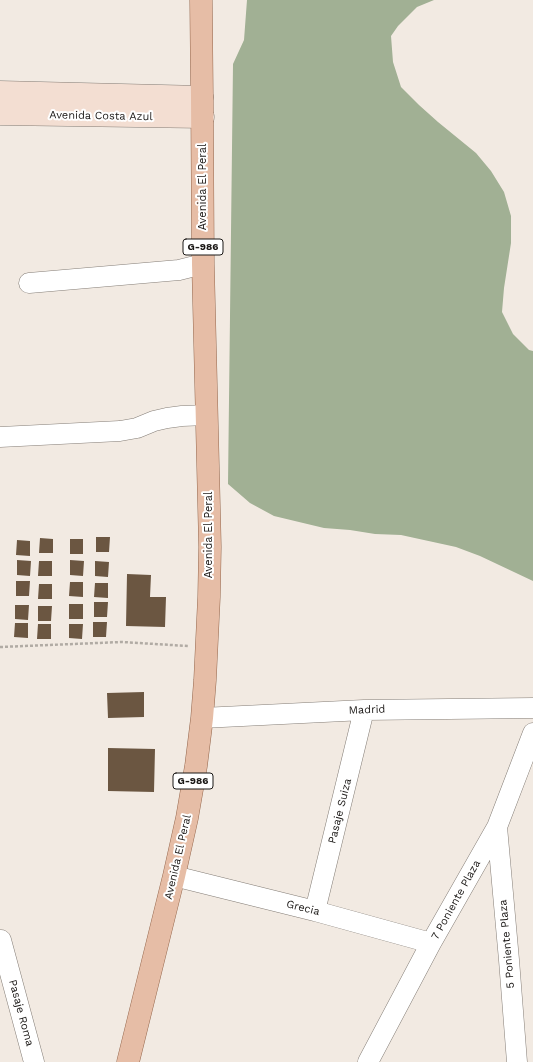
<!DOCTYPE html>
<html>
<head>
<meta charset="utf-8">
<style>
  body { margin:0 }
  canvas { display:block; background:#f2eae2 }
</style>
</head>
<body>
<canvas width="533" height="1062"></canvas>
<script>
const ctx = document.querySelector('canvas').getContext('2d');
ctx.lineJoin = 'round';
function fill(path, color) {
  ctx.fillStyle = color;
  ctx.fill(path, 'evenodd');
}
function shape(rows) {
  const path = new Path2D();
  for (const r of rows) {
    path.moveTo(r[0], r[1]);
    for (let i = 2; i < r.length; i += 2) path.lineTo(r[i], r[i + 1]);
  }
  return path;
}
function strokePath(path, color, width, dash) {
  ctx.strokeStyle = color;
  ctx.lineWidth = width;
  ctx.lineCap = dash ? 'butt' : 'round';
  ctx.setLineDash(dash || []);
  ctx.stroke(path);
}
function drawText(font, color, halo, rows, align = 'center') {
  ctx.font = font + ' "Work Sans",sans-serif';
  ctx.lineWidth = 4;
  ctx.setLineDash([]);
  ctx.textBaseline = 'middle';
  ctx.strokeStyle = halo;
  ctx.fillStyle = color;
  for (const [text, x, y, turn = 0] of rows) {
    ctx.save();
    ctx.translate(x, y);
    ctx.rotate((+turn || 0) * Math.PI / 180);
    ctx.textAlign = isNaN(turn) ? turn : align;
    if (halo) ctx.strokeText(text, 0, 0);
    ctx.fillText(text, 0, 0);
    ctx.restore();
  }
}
fill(shape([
  [247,0,434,0,417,7,398,26,391,36,393,62,401,87,419,105,438,122,476,153,491,171,504,192,511,216,511,243,504,288,502,312,513,334,529,350,533,351,533,581,480,556,456,547,401,535,375,534,350,530,324,528,274,516,250,503,228,484,233,64,244,40]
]), '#a1b094');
fill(shape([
  [96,537,110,537,109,552,96,552],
  [40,538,53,539,53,553,39,553],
  [70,539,83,539,83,554,70,554],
  [17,540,30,541,30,556,16,555],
  [17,560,31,561,30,576,17,575],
  [70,560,84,561,83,576,70,575],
  [39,561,52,561,52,576,38,576],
  [95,561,109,562,108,577,95,576],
  [127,574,151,575,150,597,166,597,165,627,126,626],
  [16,581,30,581,29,596,16,596],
  [70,582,83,582,83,597,69,596],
  [95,583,108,583,108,598,94,597],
  [39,584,52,584,52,599,38,599],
  [94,602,108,602,107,617,94,617],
  [69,604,83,604,83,619,69,619],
  [15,605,29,605,28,620,15,619],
  [38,606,52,606,51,621,38,621],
  [93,622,107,622,106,637,93,637],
  [15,623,28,623,28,638,14,637],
  [38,624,51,624,51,639,37,639],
  [69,624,83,624,82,639,69,638],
  [144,692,144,717,108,718,107,693],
  [108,748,155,749,154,792,108,791]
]), '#6b5641');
const street = shape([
  [29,283,179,270,203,264],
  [0,437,120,431,137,428,154,421,167,418,182,416,207,415],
  [202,718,364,710,533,708],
  [497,827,509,960,517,1062],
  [174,876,315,911,431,943],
  [315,911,364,710],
  [1,940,34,1062],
  [368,1062,431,943,497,827,533,733]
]);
const secondary = shape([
  [0,92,202,97],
  [0,114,203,117]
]);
const primary = shape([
  [128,1062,174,876,187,818,196,766,202,718,205,680,209,597,210,547,203,264,202,97,201,0]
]);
strokePath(street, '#857e77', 21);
strokePath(secondary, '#857e77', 23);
strokePath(primary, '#95674d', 23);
strokePath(shape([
  [0,647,122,642,188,646]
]), '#b1aba4', 2.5, [3, 2]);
strokePath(street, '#fff', 20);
strokePath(secondary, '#f3ded2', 22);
strokePath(primary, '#e6bda6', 22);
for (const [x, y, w] of [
  [203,247,40],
  [193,781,40]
]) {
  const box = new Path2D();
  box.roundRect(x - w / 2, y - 8, w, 16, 3);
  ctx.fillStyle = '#fff';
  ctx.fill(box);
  strokePath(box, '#1b1816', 1);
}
drawText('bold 10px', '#1b1816', null, [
  ["G-986",203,247],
  ["G-986",193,781]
]);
drawText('11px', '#1b1816', '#fff', [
  ["Avenida Costa Azul",101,116,1],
  ["Avenida El Peral",203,187,-90],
  ["Avenida El Peral",209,535,-90],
  ["Madrid",367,710,-2],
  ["Pasaje Suiza",340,811,-76],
  ["Avenida El Peral",178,857,-77],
  ["7 Poniente Plaza",456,900,-61],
  ["Grecia",303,908,14],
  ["5 Poniente Plaza",507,944,-95],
  ["Pasaje Roma",21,1013,75]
]);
</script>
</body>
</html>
